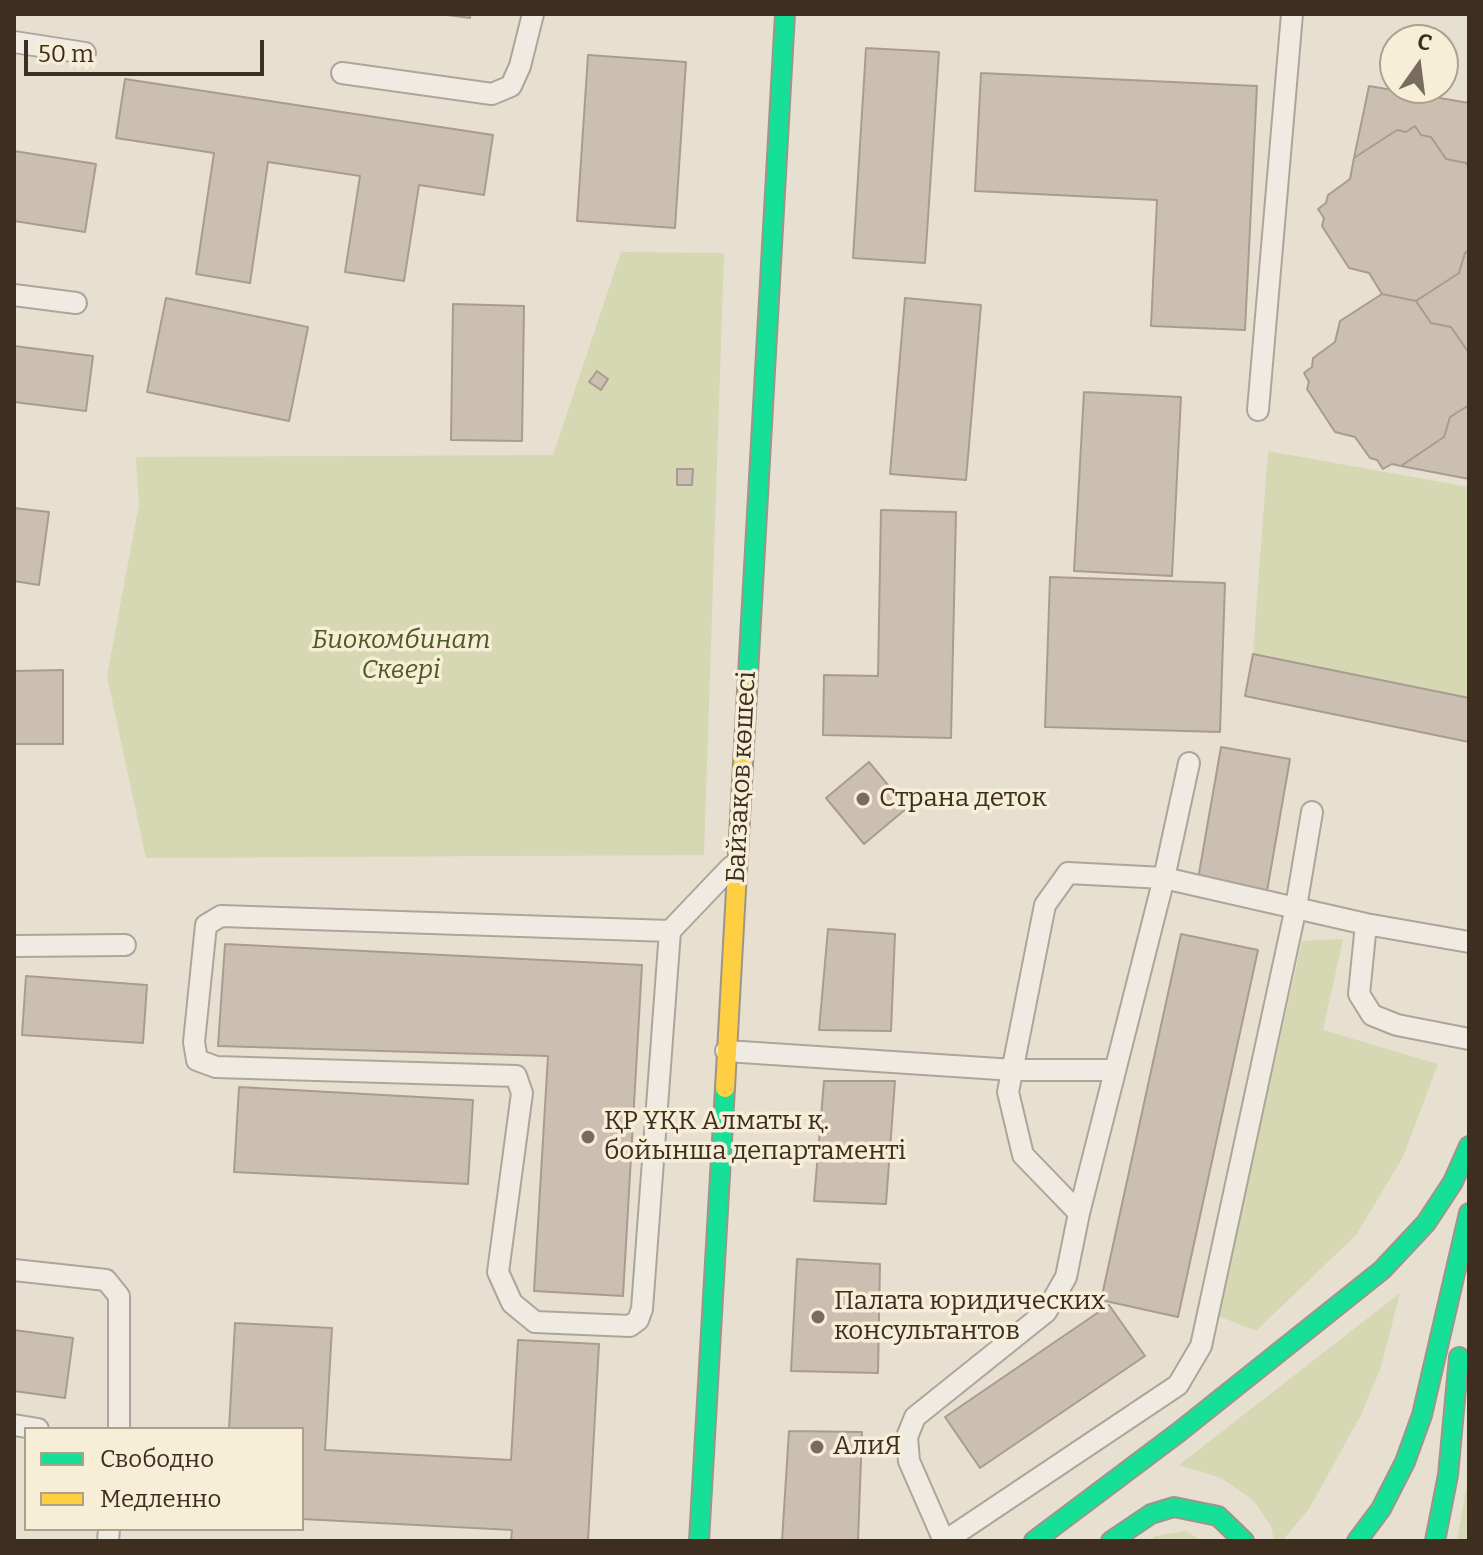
<!DOCTYPE html>
<html>
<head>
<meta charset="utf-8">
<style>
  body { margin:0 }
  #map { position:relative; width:1483px; height:1555px; overflow:hidden; background:#e7e0d1; font-family:Bitter,serif }
  canvas { display:block }
  .frame { position:absolute; inset:0; border:16px solid #3d2e20; pointer-events:none }
  .legend { position:absolute; left:24px; top:1427px; width:280px; height:104px; box-sizing:border-box; background:#f7eed8; border:2px solid #ada18e; margin:0; padding:10px 14px; list-style:none; font-size:24px; color:#3d2e20 }
  .legend li { display:flex; align-items:center; gap:16px; height:40px }
  .legend b { width:40px; border:2px solid #ada18e }
  .north { position:absolute; left:1379px; top:24px; width:80px; height:80px; box-sizing:border-box; background:#f7eed8; border:2px solid #ada18e; border-radius:50%; rotate:14deg; font-size:22px; font-weight:700; line-height:32px; text-align:center; color:#3d2e20 }
  .north::after { content:''; display:block; margin:auto; width:28px; height:36px; background:#786c5e; clip-path:polygon(50% 0,100% 100%,50% 72%,0 100%) }
  .scale { position:absolute; left:24px; top:40px; width:240px; height:36px; box-sizing:border-box; border:4px solid #3d2e20; border-top:0; padding-left:10px; font-size:24px; line-height:28px; white-space:nowrap; color:#3d2e20; -webkit-text-stroke:6px #f7eed8; paint-order:stroke }
</style>
</head>
<body>
<div id="map">
<canvas width="1483" height="1555"></canvas>
<div class="frame"></div>
<ul class="legend">
<li><b style="height:10px;background:#16e098"></b>Свободно</li>
<li><b style="height:10px;background:#ffcf43"></b>Медленно</li>
</ul>
<div class="north">С</div>
<div class="scale">50 m</div>
</div>
<script>
const ctx = document.querySelector('canvas').getContext('2d');
ctx.lineJoin = 'round';
function fill(path, color) {
  ctx.fillStyle = color;
  ctx.fill(path, 'evenodd');
}
function shape(rows) {
  const path = new Path2D();
  for (const r of rows) {
    path.moveTo(r[0], r[1]);
    for (let i = 2; i < r.length; i += 2) path.lineTo(r[i], r[i + 1]);
  }
  return path;
}
function strokePath(path, color, width, dash) {
  ctx.strokeStyle = color;
  ctx.lineWidth = width;
  ctx.lineCap = dash ? 'butt' : 'round';
  ctx.setLineDash(dash || []);
  ctx.stroke(path);
}
function drawText(font, color, halo, rows, align = 'center') {
  ctx.font = font + ' Bitter,serif';
  ctx.lineWidth = 7;
  ctx.setLineDash([]);
  ctx.textBaseline = 'middle';
  ctx.strokeStyle = halo;
  ctx.fillStyle = color;
  for (const [text, x, y, turn = 0] of rows) {
    ctx.save();
    ctx.translate(x, y);
    ctx.rotate((+turn || 0) * Math.PI / 180);
    ctx.textAlign = isNaN(turn) ? turn : align;
    if (halo) ctx.strokeText(text, 0, 0);
    ctx.fillText(text, 0, 0);
    ctx.restore();
  }
}
fill(shape([
  [621,252,724,253,704,855,146,858,107,676,139,504,136,457,553,455],
  [1268,451,1469,487,1469,698,1253,654],
  [1343,939,1323,1030,1438,1064,1403,1157,1356,1235,1256,1331,1218,1316,1302,941],
  [1400,1293,1381,1367,1362,1413,1309,1509,1282,1541,1274,1541,1271,1526,1253,1500,1221,1478,1179,1465],
  [1469,1472,1469,1541,1457,1541],
  [1186,1531,1202,1541,1149,1541,1155,1536]
]), '#d6d7b3');
const building = shape([
  [440,14,470,14,470,18,440,14],
  [866,48,939,52,925,263,853,258,866,48],
  [588,55,686,62,675,228,577,221,588,55],
  [981,73,1257,86,1245,330,1151,326,1157,200,975,191,981,73],
  [125,79,493,135,484,195,419,185,404,281,345,272,360,176,268,162,250,283,196,274,214,153,116,138,125,79],
  [1369,86,1469,103,1469,168,1466,163,1446,159,1431,137,1421,135,1415,126,1406,132,1397,130,1354,158,1369,86],
  [1415,126,1421,135,1431,137,1446,159,1466,163,1469,168,1469,250,1465,253,1459,273,1416,301,1382,294,1369,273,1349,268,1322,226,1324,218,1318,209,1326,203,1328,195,1350,179,1354,158,1397,130,1406,132,1415,126],
  [14,151,96,164,85,232,14,221,14,151],
  [1469,250,1469,353,1451,327,1431,323,1416,301,1459,273,1465,253,1469,250],
  [1382,294,1416,301,1431,323,1451,327,1469,353,1469,405,1450,417,1444,437,1401,466,1392,464,1383,469,1377,460,1370,458,1355,437,1335,432,1307,389,1309,382,1304,373,1312,367,1313,358,1335,342,1340,321,1382,294],
  [166,298,308,327,289,421,147,392,166,298],
  [905,298,981,305,966,480,890,474,905,298],
  [453,304,524,306,522,441,451,440,453,304],
  [14,346,93,356,86,411,14,402,14,346],
  [597,371,608,379,601,390,589,382,597,371],
  [1084,392,1181,397,1172,576,1074,571,1084,392],
  [1469,405,1469,479,1401,466,1444,437,1450,417,1469,405],
  [677,469,693,469,692,485,677,485,677,469],
  [14,508,49,512,39,585,14,581,14,508],
  [881,510,956,512,951,738,823,735,824,675,878,676,881,510],
  [1050,577,1225,583,1220,732,1045,727,1050,577],
  [1253,654,1469,698,1469,742,1245,696,1253,654],
  [63,670,63,744,14,744,14,671,63,670],
  [1221,747,1290,759,1267,891,1198,879,1221,747],
  [869,762,907,808,864,844,826,798,869,762],
  [828,929,895,934,891,1031,819,1030,828,929],
  [1181,934,1258,950,1178,1317,1101,1300,1181,934],
  [225,944,642,965,623,1296,534,1291,548,1056,218,1046,225,944],
  [26,976,147,985,143,1043,22,1035,26,976],
  [824,1081,895,1081,886,1204,814,1201,824,1081],
  [239,1087,473,1100,468,1184,234,1172,239,1087],
  [797,1259,880,1264,878,1373,791,1371,797,1259],
  [1109,1305,1145,1356,980,1468,945,1417,1109,1305],
  [235,1323,332,1328,325,1450,511,1460,518,1340,599,1344,588,1541,511,1541,512,1530,302,1519,302,1429,229,1429,235,1323],
  [14,1330,73,1338,65,1398,14,1391,14,1330],
  [789,1431,862,1432,858,1541,782,1541,789,1431]
]);
fill(building, '#cbbfb2');
strokePath(building, '#a89c90', 2);
const lane = shape([
  [14,42,85,53],
  [342,73,492,94,511,86,520,66,533,14],
  [14,295,76,303],
  [1258,410,1292,14],
  [1366,924,1359,994,1372,1015,1397,1025,1469,1039],
  [670,931,221,916,206,925,194,1042,197,1060,216,1067,516,1076,522,1093,498,1272,512,1303,535,1322,630,1326,638,1320,642,1309,670,931,731,867],
  [14,946,125,945],
  [726,1051,1014,1070,1114,1070],
  [1079,1213,1023,1155,1008,1092,1045,905,1068,873,1164,878,1366,924,1469,942],
  [14,1270,106,1280,119,1296,119,1429],
  [14,1425,38,1429],
  [108,1541,109,1529],
  [944,1541,909,1461,907,1437,915,1417,1046,1312,1066,1277,1079,1213,1164,878,1189,763],
  [945,1541,1178,1385,1201,1346,1296,907,1312,812]
]);
const fast = shape([
  [747,692,785,14],
  [699,1541,725,1088],
  [1034,1541,1179,1432,1382,1270,1426,1223,1453,1182,1469,1146],
  [1111,1541,1151,1514,1174,1507,1218,1516,1244,1541],
  [1357,1541,1381,1509,1405,1462,1422,1415,1469,1213],
  [1435,1541,1448,1475,1459,1357]
]);
const slow = shape([
  [725,1088,747,692]
]);
strokePath(lane, '#ada599', 24);
strokePath(fast, '#9c958a', 22);
strokePath(slow, '#9c958a', 22);
strokePath(lane, '#efebe3', 20);
strokePath(fast, '#16e098', 18);
strokePath(slow, '#ffcf43', 18);
for (const [x, y, r, color] of [
  [863,799,8,"#786c5e"],
  [588,1137,8,"#786c5e"],
  [818,1317,8,"#786c5e"],
  [817,1447,8,"#786c5e"]
]) {
  const dot = new Path2D();
  dot.arc(x, y, r, 0, 2 * Math.PI);
  ctx.fillStyle = color;
  ctx.fill(dot);
  strokePath(dot, '#f7eed8', 3);
}
drawText('italic 26px', '#4d5a26', '#f7eed8', [
  ["Биокомбинат",401,641],
  ["Сквері",401,671]
]);
drawText('26px', '#3d2e20', '#f7eed8', [
  ["Байзақов көшесі",742,777,-87]
]);
drawText('26px', '#3d2e20', '#f7eed8', [
  ["Страна деток",879,799],
  ["ҚР ҰҚК Алматы қ.",604,1122],
  ["бойынша департаменті",604,1152],
  ["Палата юридических",834,1302],
  ["консультантов",834,1332],
  ["АлиЯ",833,1447]
], 'left');
</script>
</body>
</html>
